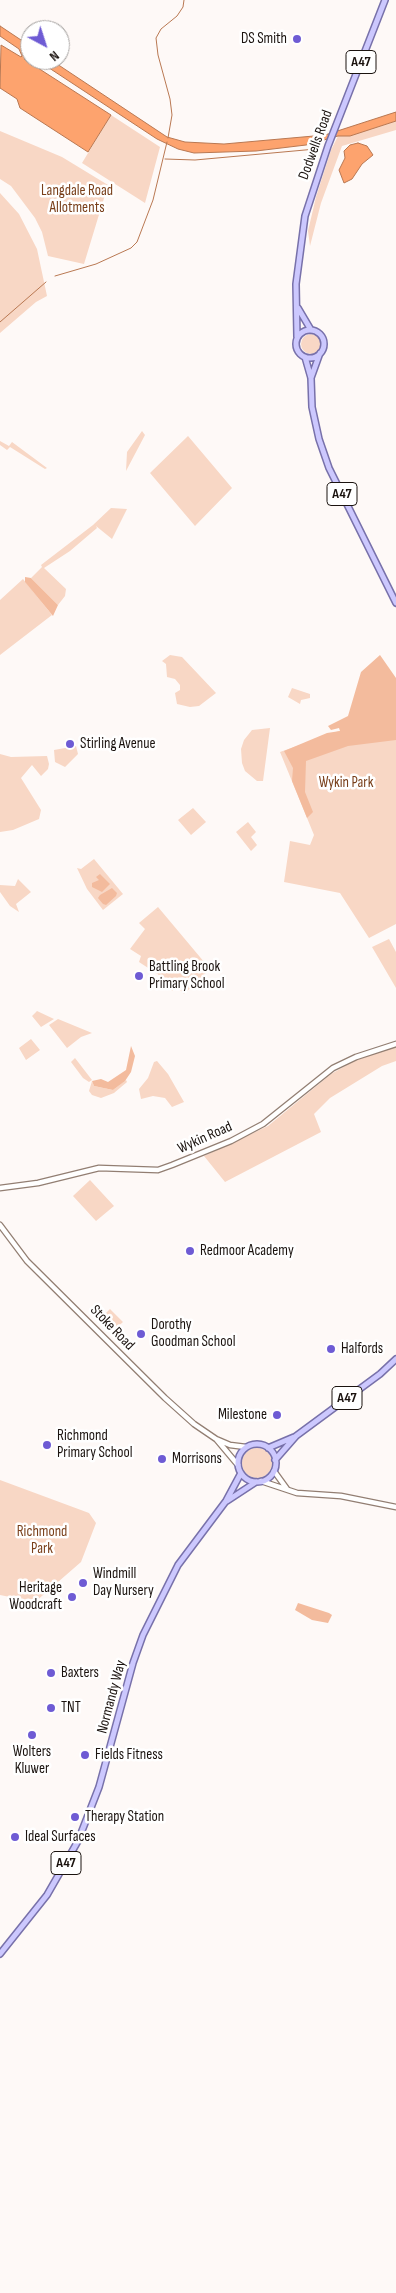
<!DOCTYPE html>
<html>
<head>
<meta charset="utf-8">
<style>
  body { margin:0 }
  #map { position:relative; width:396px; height:2293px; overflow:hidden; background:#fef9f7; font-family:"Sofia Sans Condensed",sans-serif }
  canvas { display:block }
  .north { position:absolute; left:20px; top:20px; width:50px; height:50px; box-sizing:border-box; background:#fff; border:1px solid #a4a19f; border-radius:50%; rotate:140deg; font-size:14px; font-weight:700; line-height:20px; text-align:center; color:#1b130f }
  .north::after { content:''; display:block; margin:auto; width:18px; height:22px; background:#6e5bd4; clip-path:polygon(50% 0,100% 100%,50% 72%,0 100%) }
</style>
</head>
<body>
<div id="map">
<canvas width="396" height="2293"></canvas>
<div class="north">N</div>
</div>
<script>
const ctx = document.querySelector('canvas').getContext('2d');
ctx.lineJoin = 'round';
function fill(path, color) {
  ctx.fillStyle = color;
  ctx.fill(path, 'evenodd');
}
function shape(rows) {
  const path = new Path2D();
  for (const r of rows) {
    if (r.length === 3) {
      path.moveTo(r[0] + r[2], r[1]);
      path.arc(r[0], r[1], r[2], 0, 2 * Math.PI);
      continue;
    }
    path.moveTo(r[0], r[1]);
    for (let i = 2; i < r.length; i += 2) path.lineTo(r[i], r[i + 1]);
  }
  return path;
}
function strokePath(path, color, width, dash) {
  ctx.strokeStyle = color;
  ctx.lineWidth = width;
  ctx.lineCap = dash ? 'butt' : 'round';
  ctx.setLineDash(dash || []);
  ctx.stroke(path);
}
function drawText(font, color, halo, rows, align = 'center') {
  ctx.font = font + ' "Sofia Sans Condensed",sans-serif';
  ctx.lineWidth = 5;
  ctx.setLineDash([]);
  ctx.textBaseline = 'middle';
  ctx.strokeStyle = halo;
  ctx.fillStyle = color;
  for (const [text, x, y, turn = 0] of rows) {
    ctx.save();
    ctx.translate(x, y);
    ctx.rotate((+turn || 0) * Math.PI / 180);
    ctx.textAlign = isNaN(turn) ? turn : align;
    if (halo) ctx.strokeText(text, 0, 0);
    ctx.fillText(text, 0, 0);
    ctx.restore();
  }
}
fill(shape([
  [111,115,160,147,145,203,82,163],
  [396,121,396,130,342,146,321,203,310,246,308,231,316,197,331,150,338,136,350,136],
  [0,131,62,157,108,185,84,264,48,256,42,232,35,218,11,186,0,179],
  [0,193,19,214,37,249,47,296,36,302,0,333],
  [311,344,10],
  [142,431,145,435,126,471,127,452],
  [188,436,232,488,195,526,150,473],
  [0,441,9,446,12,442,47,468,45,469,10,447,7,450,0,445],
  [111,508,127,509,112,539,96,526,97,528,70,551,44,568,66,589,65,596,58,605,31,578,42,567,41,565,93,525],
  [23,579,52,615,0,655,0,600],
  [170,655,182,657,216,693,199,706,190,707,177,704,175,693,180,690,180,685,175,679,167,677,166,664,162,661],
  [292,688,310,694,310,698,301,700,300,704,288,697],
  [270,728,263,781,257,781,245,771,242,763,241,749,244,740,252,730],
  [396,729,396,924,369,938,340,893,284,882,290,841,310,845,314,835,280,752,339,731],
  [76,746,78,754,65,767,55,762,54,750],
  [0,754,11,757,47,756,49,764,48,769,41,776,32,765,21,778,41,810,39,819,13,830,0,832],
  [193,808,206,822,191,835,178,820],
  [248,822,256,832,251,837,257,845,251,851,236,832],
  [94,859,123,894,103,910,87,889,77,868,81,869],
  [18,879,31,892,16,904,19,912,10,906,0,892,0,885,15,886],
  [158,907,210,969,184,994,177,987,172,991,165,979,139,962,141,956,130,949,145,929,139,923],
  [389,939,396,952,396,988,372,947],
  [37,1011,54,1019,41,1027,32,1016],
  [58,1019,92,1033,81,1037,67,1048,49,1025],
  [31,1039,40,1050,26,1060,19,1048],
  [396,1046,396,1061,382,1066,330,1098,314,1114,321,1132,225,1182,204,1156,268,1126,331,1074,354,1061],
  [75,1058,92,1080,89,1082,83,1078,71,1062],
  [157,1061,168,1074,184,1102,172,1107,165,1098,153,1096,141,1099,139,1089,148,1078,154,1062],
  [126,1080,127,1082,114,1093,101,1098,92,1095,89,1091,92,1081,94,1086,113,1090],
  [90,1180,114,1206,96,1221,73,1196],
  [110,1309,123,1322,114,1330,102,1317],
  [257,1463,15],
  [0,1480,89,1513,96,1523,81,1562,35,1602,0,1595]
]), '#f8d7c5');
fill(shape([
  [25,577,31,578,58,605,53,616,25,582],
  [380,655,396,678,396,740,348,746,306,761,305,792,313,812,307,818,292,781,293,768,284,751,327,733,340,731,339,728,331,730,328,726,348,716,361,672],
  [100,874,110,884,102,892,92,887,92,883,99,880,96,877],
  [112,888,117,893,116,896,106,905,103,904,98,898,100,895],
  [131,1046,135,1056,131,1072,125,1081,113,1090,94,1086,92,1081,101,1079,108,1082,126,1070],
  [298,1603,329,1613,332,1615,328,1623,312,1620,295,1610]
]), '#f3bb9d');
const water = shape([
  [0,26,30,46,30,57,24,59,111,115,88,152,20,108,17,99,0,88,1,45,21,57,22,56,19,49,0,36,0,26],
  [37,60,51,60,167,137,185,142,224,144,325,135,396,112,396,121,350,136,338,136,306,145,256,151,194,153,178,149,157,139,37,60],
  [358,143,367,146,373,155,362,164,352,179,344,183,339,170,345,158,344,151,350,145,358,143]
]);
fill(water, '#fda36e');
strokePath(water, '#b97852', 1);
strokePath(shape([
  [168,138,172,115,170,99,158,55,156,38,161,29,177,16,183,7,184,0],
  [165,159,195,160,316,149],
  [55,276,96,264,131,248,137,242,153,200,167,142],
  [0,322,46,282]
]), '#b97852', 1);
const minor = shape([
  [0,1188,38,1183,99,1168,158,1170,172,1165,231,1141,263,1124,333,1068,356,1057,396,1044],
  [0,1225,27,1261,165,1398,194,1424,216,1439,230,1445,246,1447],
  [217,1440,238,1465],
  [274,1471,287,1489],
  [261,1481,297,1493,341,1496,396,1507]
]);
const major = shape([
  [298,308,311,330],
  [310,344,14],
  [297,337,296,284,305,216,328,146,385,0],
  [305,357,311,378,312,407,319,439,329,468,396,603],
  [311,378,320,353],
  [257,1463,19],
  [268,1448,294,1437],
  [275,1460,296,1436,380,1374,396,1359],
  [227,1501,256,1482],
  [0,1954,47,1895,78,1841,99,1787,133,1663,143,1635,178,1565,226,1501,241,1473]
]);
strokePath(minor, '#927e72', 7);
strokePath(major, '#7871aa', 8);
strokePath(minor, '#fff', 4.5);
strokePath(major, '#ccc8fe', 5);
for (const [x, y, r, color] of [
  [297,39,5,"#6e5bd4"],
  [70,744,5,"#6e5bd4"],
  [139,976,5,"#6e5bd4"],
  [190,1251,5,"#6e5bd4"],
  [141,1334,5,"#6e5bd4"],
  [331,1349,5,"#6e5bd4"],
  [277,1415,5,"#6e5bd4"],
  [47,1445,5,"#6e5bd4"],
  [162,1459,5,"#6e5bd4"],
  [83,1583,5,"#6e5bd4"],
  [72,1597,5,"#6e5bd4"],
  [51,1673,5,"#6e5bd4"],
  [51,1708,5,"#6e5bd4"],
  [32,1735,5,"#6e5bd4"],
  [85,1755,5,"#6e5bd4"],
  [75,1817,5,"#6e5bd4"],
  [15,1837,5,"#6e5bd4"]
]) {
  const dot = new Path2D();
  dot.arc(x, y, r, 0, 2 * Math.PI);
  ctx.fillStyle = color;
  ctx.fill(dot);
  strokePath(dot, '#fff', 2);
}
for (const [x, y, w] of [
  [361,62,30],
  [342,494,30],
  [347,1398,30],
  [66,1863,30]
]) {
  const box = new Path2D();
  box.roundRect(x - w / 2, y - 11.5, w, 23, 4);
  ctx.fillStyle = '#fff';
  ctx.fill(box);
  strokePath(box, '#1b130f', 1);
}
drawText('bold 14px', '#1b130f', null, [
  ["A47",361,62],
  ["A47",342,494],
  ["A47",347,1398],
  ["A47",66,1863]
]);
drawText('15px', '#1b130f', '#fff', [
  ["DS Smith",287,39,"right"],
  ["Stirling Avenue",80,744],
  ["Battling Brook",149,967],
  ["Primary School",149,984],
  ["Redmoor Academy",200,1251],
  ["Dorothy",151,1325],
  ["Goodman School",151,1342],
  ["Halfords",341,1349],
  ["Milestone",267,1415,"right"],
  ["Richmond",57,1436],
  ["Primary School",57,1453],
  ["Morrisons",172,1459],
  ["Windmill",93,1574],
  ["Day Nursery",93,1591],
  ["Heritage",62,1588,"right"],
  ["Woodcraft",62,1605,"right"],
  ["Baxters",61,1673],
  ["TNT",61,1708],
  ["Wolters",32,1752,"center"],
  ["Kluwer",32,1769,"center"],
  ["Fields Fitness",95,1755],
  ["Therapy Station",85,1817],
  ["Ideal Surfaces",25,1837]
], 'left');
drawText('15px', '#1b130f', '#fff', [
  ["Dodwells Road",316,145,-70],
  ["Wykin Road",205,1138,-24],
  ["Stoke Road",112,1328,46],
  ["Normandy Way",112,1697,-75]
]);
drawText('15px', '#793f1a', '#fff', [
  ["Langdale Road",77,191],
  ["Allotments",77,208],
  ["Wykin Park",346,783],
  ["Richmond",42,1532],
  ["Park",42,1549]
]);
</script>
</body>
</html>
